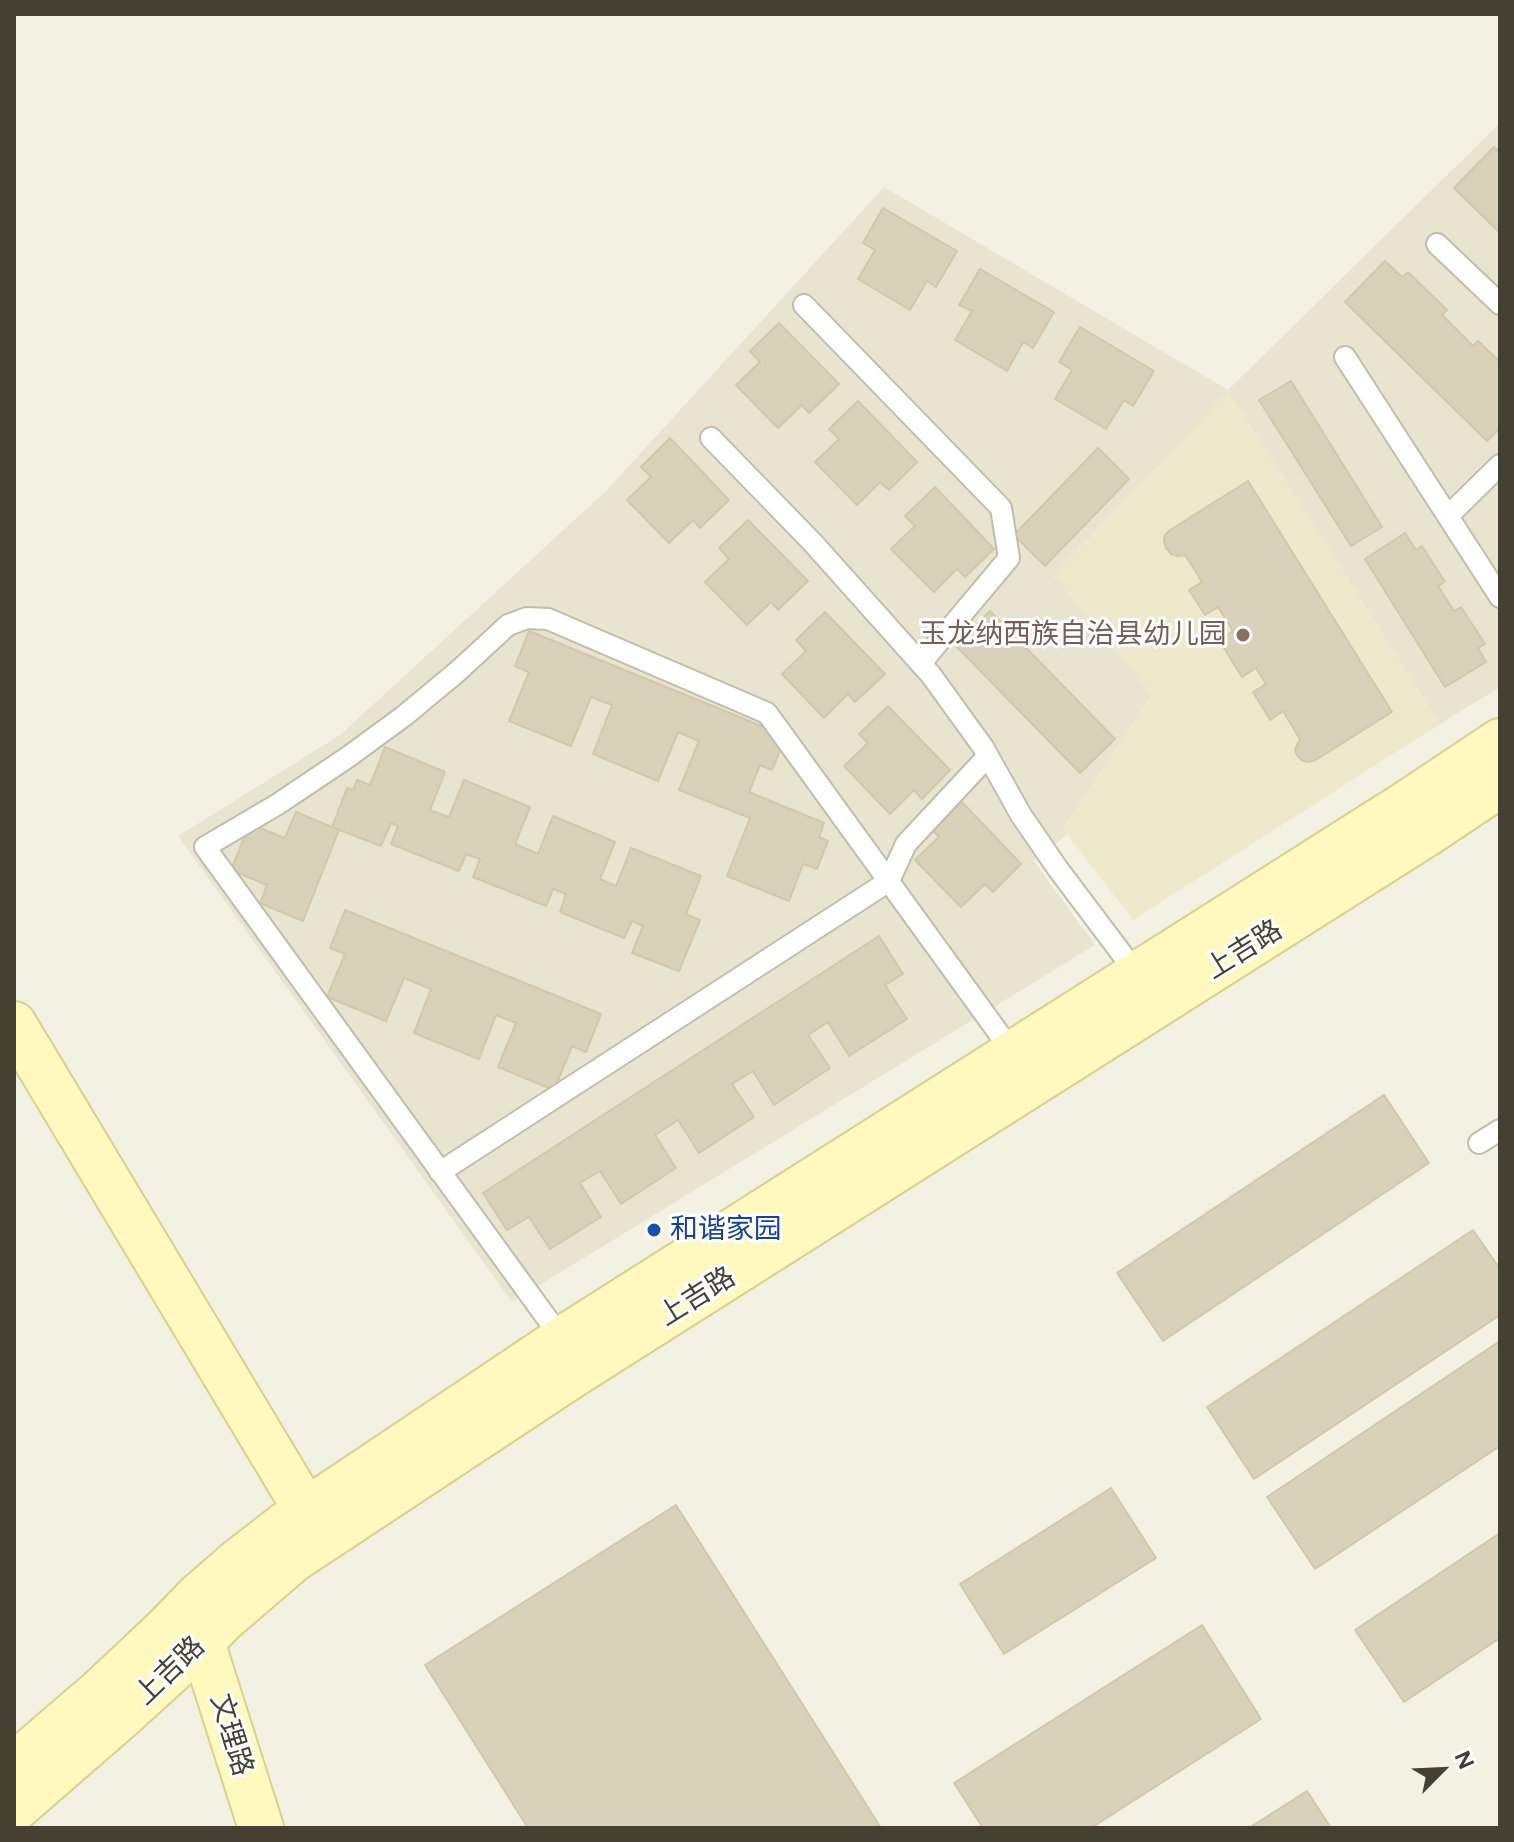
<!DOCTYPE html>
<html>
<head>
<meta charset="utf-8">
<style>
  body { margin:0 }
  #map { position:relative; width:1514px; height:1842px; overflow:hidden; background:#f3f1e2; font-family:Figtree,sans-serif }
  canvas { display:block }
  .frame { position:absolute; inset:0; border:16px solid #454132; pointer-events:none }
  .north { position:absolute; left:1402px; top:1730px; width:80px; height:80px; -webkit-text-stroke:6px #fff; paint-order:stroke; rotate:66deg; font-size:22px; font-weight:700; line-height:32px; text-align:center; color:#454132 }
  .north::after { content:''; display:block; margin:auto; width:28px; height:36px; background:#454132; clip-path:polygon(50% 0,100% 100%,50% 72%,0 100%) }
</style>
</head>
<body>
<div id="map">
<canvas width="1514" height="1842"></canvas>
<div class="frame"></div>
<div class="north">N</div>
</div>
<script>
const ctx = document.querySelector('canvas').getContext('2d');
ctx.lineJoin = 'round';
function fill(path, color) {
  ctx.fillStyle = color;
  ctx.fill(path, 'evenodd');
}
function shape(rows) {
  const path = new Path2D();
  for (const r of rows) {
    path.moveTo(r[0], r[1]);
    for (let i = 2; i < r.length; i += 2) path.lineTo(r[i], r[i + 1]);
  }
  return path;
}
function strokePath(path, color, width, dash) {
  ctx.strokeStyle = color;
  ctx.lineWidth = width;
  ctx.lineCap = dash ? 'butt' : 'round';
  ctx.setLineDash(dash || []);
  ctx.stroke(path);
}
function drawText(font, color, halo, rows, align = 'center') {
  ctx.font = font + ' Figtree,"Noto Sans SC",sans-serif';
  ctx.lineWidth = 6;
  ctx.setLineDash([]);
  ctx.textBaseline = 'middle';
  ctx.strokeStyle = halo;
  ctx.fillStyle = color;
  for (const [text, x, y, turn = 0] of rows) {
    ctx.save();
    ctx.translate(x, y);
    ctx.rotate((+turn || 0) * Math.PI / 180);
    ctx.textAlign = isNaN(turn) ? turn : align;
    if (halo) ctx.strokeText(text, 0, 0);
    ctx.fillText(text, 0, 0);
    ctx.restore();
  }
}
fill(shape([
  [1500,123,1500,687,1440,724,1228,391,1152,695,1063,829,1067,835,1034,861,1095,945,512,1302,178,836,340,735,606,491,884,187,1228,390]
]), '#e8e4d0');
fill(shape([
  [1228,391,1440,724,1133,920,1063,829,1152,695,1053,575]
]), '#eee9ca');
const building = shape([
  [1494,147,1500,153,1500,233,1454,188,1494,147],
  [883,208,957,251,936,287,927,281,910,310,858,279,875,250,863,243,883,208],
  [1385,261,1402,277,1408,272,1447,310,1442,315,1473,346,1478,341,1500,362,1500,428,1487,441,1345,302,1385,261],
  [980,269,1054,312,1033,348,1023,342,1007,371,955,340,972,311,959,305,980,269],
  [779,323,839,384,809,413,802,405,778,428,736,385,760,362,750,351,779,323],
  [1080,327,1154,371,1133,406,1124,400,1106,429,1055,399,1072,370,1059,362,1080,327],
  [1291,381,1382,527,1351,546,1259,400,1291,381],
  [858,401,917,462,889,490,880,482,857,505,815,462,839,439,829,429,858,401],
  [670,438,729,500,700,528,693,520,669,543,627,500,651,477,641,467,670,438],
  [1098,448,1129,479,1045,566,1014,535,1098,448],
  [1248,481,1392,712,1314,761,1307,762,1301,760,1297,755,1295,750,1300,739,1283,711,1270,720,1253,692,1266,684,1256,668,1242,677,1219,640,1233,631,1218,607,1205,615,1189,590,1202,582,1185,555,1178,556,1171,554,1166,548,1164,541,1165,535,1170,530,1248,481],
  [935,487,994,549,965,577,957,569,934,592,891,549,915,526,905,516,935,487],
  [748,520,808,581,778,610,771,602,747,625,705,582,729,559,719,548,748,520],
  [1405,533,1416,550,1422,546,1445,582,1438,586,1454,611,1461,607,1485,644,1478,648,1486,662,1445,687,1365,559,1405,533],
  [990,611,1115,739,1080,773,955,645,990,611],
  [825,612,885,674,855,702,848,694,824,718,782,674,806,651,796,640,825,612],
  [529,631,786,736,772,770,760,765,749,792,824,823,819,837,828,841,817,869,803,864,789,901,727,876,750,818,679,790,699,741,678,732,658,781,593,754,612,705,591,697,571,746,509,721,529,672,515,666,529,631],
  [888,706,950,770,922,799,914,790,890,814,844,766,868,743,859,734,888,706],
  [385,747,445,772,430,810,449,817,464,780,530,807,515,844,538,854,553,816,615,842,600,879,616,886,631,848,701,876,686,914,700,920,679,971,632,953,643,926,632,921,624,938,560,912,566,894,553,889,546,906,473,877,480,859,466,854,459,871,391,844,398,826,391,823,381,846,332,827,347,788,353,790,357,780,370,785,385,747],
  [959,799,1021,864,993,892,985,884,961,907,915,860,939,837,930,827,959,799],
  [296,812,339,830,303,921,260,903,267,885,231,870,250,824,285,838,296,812],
  [345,910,601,1014,586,1052,572,1046,554,1090,498,1067,516,1023,496,1015,479,1059,414,1033,431,989,404,978,386,1021,327,997,345,954,330,948,345,910],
  [879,936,903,974,885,985,907,1019,849,1056,828,1022,808,1035,830,1068,774,1105,753,1071,732,1084,754,1117,699,1153,678,1120,655,1135,676,1168,621,1204,600,1171,580,1183,601,1217,550,1249,529,1217,507,1230,483,1193,879,936],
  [1384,1095,1429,1163,1163,1341,1117,1273,1384,1095],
  [1473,1230,1500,1269,1500,1315,1254,1479,1207,1407,1473,1230],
  [1500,1341,1500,1446,1315,1569,1267,1497,1500,1341],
  [1111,1488,1156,1558,1004,1654,960,1584,1111,1488],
  [676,1505,881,1828,528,1828,425,1665,676,1505],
  [1500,1533,1500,1638,1404,1702,1355,1630,1500,1533],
  [1202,1625,1261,1719,1091,1828,983,1828,954,1783,1202,1625],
  [1307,1791,1331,1828,1249,1828,1307,1791]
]);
fill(building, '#d9d1b9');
strokePath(building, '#d2c7a9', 2);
const lane = shape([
  [1437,244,1500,304],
  [804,305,1001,508,1009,558,921,663],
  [1345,357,1500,597],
  [711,438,813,543,931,675,983,747,1021,815,1058,869,1137,974],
  [1448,516,1500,465],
  [1479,1143,1500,1130],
  [440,1172,889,881,906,844,988,756],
  [562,1339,205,847,278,804,348,757,404,716,457,672,508,625,527,618,548,619,767,713,1013,1053]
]);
const secondary = shape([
  [14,1024,321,1535],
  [202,1642,261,1828],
  [14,1765,99,1692,165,1630,199,1595,237,1562,286,1524,562,1339,1407,803,1500,741],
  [14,1810,121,1717,189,1655,223,1620,293,1560,573,1375,1428,833,1500,785]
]);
strokePath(lane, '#c2bda7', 24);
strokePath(secondary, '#d8d08c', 48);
strokePath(lane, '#fff', 20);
strokePath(secondary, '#fff9c0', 44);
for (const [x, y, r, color] of [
  [1243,635,8,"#8d6e63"],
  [654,1230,8,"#1a4fb4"]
]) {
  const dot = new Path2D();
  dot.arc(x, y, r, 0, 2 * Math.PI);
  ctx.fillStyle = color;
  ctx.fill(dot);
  strokePath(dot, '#fff', 3);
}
drawText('28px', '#785e54', '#fff', [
  ["玉龙纳西族自治县幼儿园",1227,635]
], 'right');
drawText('28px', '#454132', '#fff', [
  ["上吉路",1244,950,-32],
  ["上吉路",697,1297,-32],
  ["上吉路",170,1671,-44],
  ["文理路",231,1735,73]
]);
drawText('28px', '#164399', '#fff', [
  ["和谐家园",670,1230]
], 'left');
</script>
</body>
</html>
